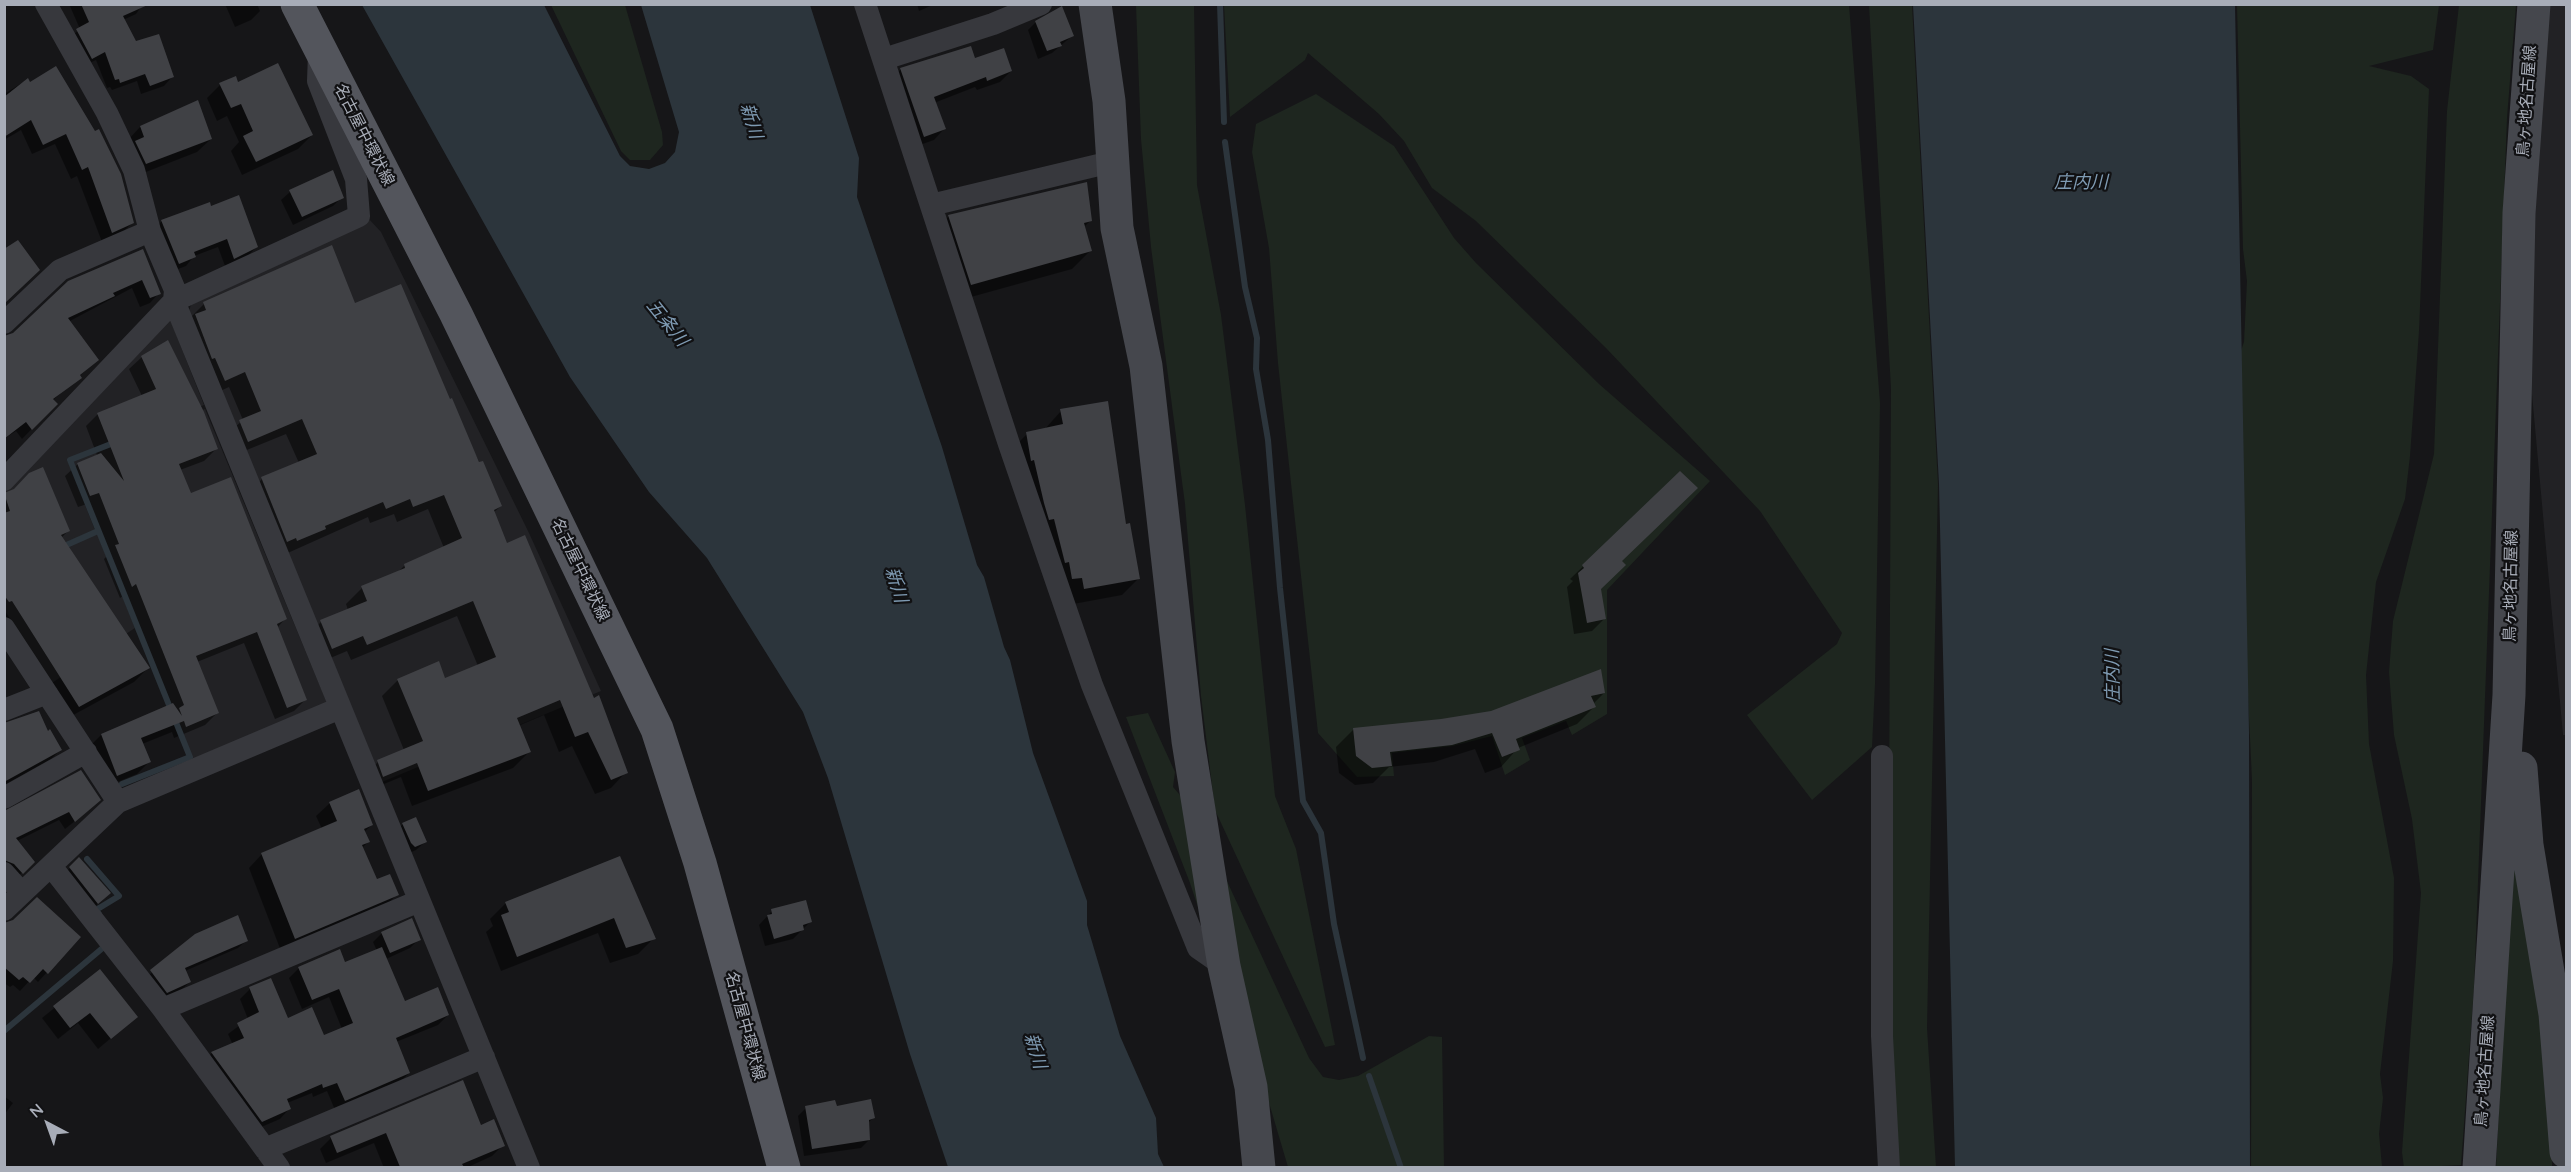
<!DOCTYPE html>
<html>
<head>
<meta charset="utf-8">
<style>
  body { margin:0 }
  #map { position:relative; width:2571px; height:1172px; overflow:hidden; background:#161618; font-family:Quicksand,sans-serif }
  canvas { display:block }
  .frame { position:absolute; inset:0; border:6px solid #a8adb8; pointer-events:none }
  .north { position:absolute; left:18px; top:1094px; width:60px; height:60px; -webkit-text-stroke:4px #111113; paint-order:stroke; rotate:319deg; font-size:16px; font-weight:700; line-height:24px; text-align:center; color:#a8adb8 }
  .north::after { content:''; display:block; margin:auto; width:21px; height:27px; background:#a8adb8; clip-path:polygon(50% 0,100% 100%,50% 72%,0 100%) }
</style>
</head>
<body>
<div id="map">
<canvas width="2571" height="1172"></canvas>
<div class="frame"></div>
<div class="north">N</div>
</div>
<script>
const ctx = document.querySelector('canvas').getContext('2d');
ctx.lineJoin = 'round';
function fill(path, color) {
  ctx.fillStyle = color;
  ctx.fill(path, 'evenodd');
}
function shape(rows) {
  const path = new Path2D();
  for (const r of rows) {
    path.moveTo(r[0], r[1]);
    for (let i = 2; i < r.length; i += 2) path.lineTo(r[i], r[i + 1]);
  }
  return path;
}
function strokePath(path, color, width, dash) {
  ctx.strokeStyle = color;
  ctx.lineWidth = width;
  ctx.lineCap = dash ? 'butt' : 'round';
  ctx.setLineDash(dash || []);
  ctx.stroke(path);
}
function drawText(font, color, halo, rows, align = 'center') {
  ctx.font = font + ' Quicksand,"Noto Sans JP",sans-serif';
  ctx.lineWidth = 4.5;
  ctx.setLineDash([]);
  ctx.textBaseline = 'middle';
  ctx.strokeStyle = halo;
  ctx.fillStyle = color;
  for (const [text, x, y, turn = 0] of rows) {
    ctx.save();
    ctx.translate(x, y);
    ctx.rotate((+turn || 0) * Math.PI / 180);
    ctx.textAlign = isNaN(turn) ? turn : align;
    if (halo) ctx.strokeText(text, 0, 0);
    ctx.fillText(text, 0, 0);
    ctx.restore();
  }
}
fill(shape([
  [2546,5,2566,5,2566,735,2563,735,2527,339],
  [368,218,381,232,529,533,601,691,382,782,189,311,193,298],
  [170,319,204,405,67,459,95,530,5,571,4,491],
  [205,409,327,703,193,759,73,461],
  [97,533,135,628,52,683,5,611,4,576]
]), '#222225');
fill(shape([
  [551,5,625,5,662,132,663,145,650,160,630,160,621,151],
  [1136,5,1194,5,1197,185,1221,315,1245,505,1275,796,1296,849,1335,1045,1325,1047,1215,810,1201,696,1185,504,1151,247,1141,139],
  [1224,5,1849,5,1880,403,1875,684,1872,747,1812,800,1747,715,1837,644,1842,633,1760,511,1606,348,1476,221,1432,188,1404,141,1379,114,1308,53,1305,60,1230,117],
  [1869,5,1912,5,1938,484,1927,1028,1936,1167,1895,1167,1888,1032,1891,388],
  [2237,5,2439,5,2433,50,2369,66,2411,76,2429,89,2419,331,2410,456,2405,499,2376,582,2366,675,2369,744,2394,878,2393,961,2380,1074,2383,1098,2379,1134,2382,1167,2251,1167,2252,780,2239,508,2237,362,2244,342,2247,281,2243,249],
  [2459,5,2516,5,2507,118,2474,987,2461,1165,2404,1168,2402,1152,2421,893,2412,819,2394,735,2389,672,2393,621,2434,454,2447,111],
  [1316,94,1394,146,1454,238,1476,263,1599,384,1710,481,1607,590,1607,714,1572,735,1566,721,1522,738,1530,760,1505,775,1492,736,1453,746,1392,753,1394,776,1357,777,1318,733,1278,363,1269,248,1252,152,1256,124],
  [1148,713,1175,772,1173,787,1191,808,1208,937,1190,883,1126,717],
  [2513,823,2540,1000,2552,1116,2552,1167,2496,1168],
  [1219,864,1309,1058,1323,1077,1339,1080,1358,1076,1429,1036,1442,1037,1444,1167,1288,1167,1267,1096]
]), '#1e261f');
fill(shape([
  [362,5,544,5,620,156,630,166,649,169,665,163,675,152,679,132,641,5,810,5,859,158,857,197,942,447,977,565,984,577,1004,647,1010,660,1033,753,1087,901,1087,925,1120,1036,1156,1118,1158,1154,1164,1167,948,1167,910,1054,828,778,803,712,707,558,649,492,570,377],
  [1913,5,2235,5,2249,732,2250,1167,1955,1167,1939,484]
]), '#2c353c');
fill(shape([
  [69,4,143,4,136,14,123,20,135,43,172,77,164,86,141,94,137,81,112,90,110,87,107,88,96,60,83,66,68,39,80,29],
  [225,4,257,4,260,11,251,20,235,27],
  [917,4,935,4,919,11],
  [1061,7,1072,36,1052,53,1038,59,1028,30,1036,22],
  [975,60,1011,71,1000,82,977,90,975,87,934,103,944,129,934,140,914,147,890,80,901,69],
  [27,80,132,223,122,233,102,242,77,176,71,179,55,144,32,154,21,130,4,140,4,94],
  [238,84,312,135,298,149,242,175,231,151,239,142,227,116,217,121,207,98,220,85],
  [140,127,211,139,197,152,133,177,127,141],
  [290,192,342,197,333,206,293,225,281,200],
  [210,207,256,247,248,256,225,266,218,247,194,256,186,266,170,272,153,230,162,221],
  [949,216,1091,220,1084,227,1090,251,1072,269,953,302,931,234],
  [142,251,159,293,150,303,140,307,132,288,68,322,97,360,52,401,56,404,22,439,16,431,4,439,4,336,14,334],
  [204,304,355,305,449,401,501,506,493,513,506,545,593,699,626,772,611,788,595,794,572,746,559,752,544,715,518,726,529,752,513,768,412,806,401,777,367,791,362,778,378,762,404,750,382,696,398,680,445,680,478,666,457,616,351,660,347,651,316,664,305,638,321,622,348,610,346,604,362,588,397,573,404,566,444,548,428,509,397,522,394,514,370,523,368,517,281,556,246,495,262,479,299,463,286,434,232,456,224,437,243,420,229,387,209,396,188,320],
  [142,357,216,449,204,461,180,470,190,495,285,619,277,628,306,699,294,711,275,719,244,643,197,662,217,713,205,725,174,738,172,732,142,744,149,762,137,774,105,787,89,747,101,735,168,707,124,595,120,598,104,559,107,556,87,504,78,507,65,476,78,464,97,455,86,426,98,414,142,396,129,369],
  [1061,411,1125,525,1139,578,1122,595,1068,605,1010,451,1027,434,1044,430],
  [1680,473,1599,589,1604,619,1592,631,1574,634,1567,587,1573,581,1570,579],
  [13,491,68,531,61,538,148,668,134,682,64,720,4,626,4,495],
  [1604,693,1593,704,1594,707,1577,724,1518,748,1501,767,1485,773,1475,749,1434,762,1389,767,1373,783,1355,785,1339,773,1336,747,1353,730,1441,721],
  [4,725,47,733,60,750,51,759,4,785],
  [330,803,372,825,364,832,368,842,362,848,376,881,397,894,384,908,281,951,249,868,262,854,322,829,316,816],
  [90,809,65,829,59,820,17,841,33,862,13,881,4,873,4,813],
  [403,824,425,842,416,850,405,855,394,833],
  [619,858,654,938,638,954,610,963,598,933,501,971,486,932,493,926,490,919,506,903],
  [79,859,102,900,91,910,63,875],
  [772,911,810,922,793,939,765,946,759,925],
  [4,924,79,937,38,982,33,977,20,991,13,985,10,987,4,983],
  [382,933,419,939,410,948,386,959,404,1003,448,1015,438,1025,396,1042,409,1073,399,1083,335,1110,327,1091,313,1097,312,1093,287,1103,289,1109,280,1119,252,1131,202,1063,212,1053,233,1045,228,1034,248,1019,240,999,250,989,271,980,287,1020,323,1037,342,1029,329,997,302,1009,289,978,299,968,345,964,377,951,373,942],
  [196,936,247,940,238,948,185,971,190,982,181,990,159,1000,143,980],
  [100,971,136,1017,98,1049,78,1023,58,1039,42,1018],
  [462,1082,481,1127,503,1145,492,1156,466,1168,384,1168,374,1143,326,1163,320,1149,331,1138],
  [4,1096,13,1103,4,1115],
  [806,1108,835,1108,873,1118,868,1123,869,1140,861,1148,804,1156,798,1116]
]), '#0007');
strokePath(shape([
  [1220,4,1224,122],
  [1225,142,1245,287,1257,338,1256,369,1268,440,1280,588,1303,801,1321,833,1334,924,1363,1058],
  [116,442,70,460,190,757,122,784],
  [62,547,98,531],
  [87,859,119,896,96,910,99,914],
  [4,1031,105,946],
  [1369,1076,1401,1168]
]), '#2c353c', 6);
fill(shape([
  [81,4,150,4,123,16,136,41,159,34,174,77,150,86,145,74,120,83,119,79,115,80,105,52,92,59,76,29,89,22],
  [1062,6,1074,36,1060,42,1062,46,1047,51,1035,21],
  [971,46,975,58,1004,48,1012,71,987,81,986,77,934,97,946,129,924,137,900,68],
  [278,63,313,135,256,162,243,136,253,131,241,104,231,108,219,83,236,76,238,82],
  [56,66,95,131,99,129,121,174,134,223,112,233,88,167,82,170,66,134,43,145,31,120,4,137,4,97,28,78,30,82],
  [198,100,212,139,146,164,135,141,144,137,140,126],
  [333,170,344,198,302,217,289,190],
  [1087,182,1092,221,1084,223,1092,251,971,285,948,215],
  [239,195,258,247,234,259,227,239,194,252,196,257,179,264,161,220,210,202,211,206],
  [18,240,40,270,4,304,4,249],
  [332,245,355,303,401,284,450,399,452,398,479,462,483,461,502,506,494,510,507,543,525,535,594,698,599,695,628,773,611,780,588,732,575,737,560,700,517,718,531,752,428,791,417,763,383,777,377,760,423,741,397,679,439,661,445,678,496,657,473,601,367,645,363,636,332,649,320,620,367,601,361,586,405,568,404,564,462,538,444,495,413,507,410,499,386,509,383,502,325,526,326,529,297,541,296,538,287,542,261,477,317,454,302,419,248,442,239,420,261,411,245,372,225,381,215,358,212,359,195,314,206,310,203,302],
  [143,249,161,294,150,298,142,280,113,293,115,296,68,318,99,360,80,375,82,378,53,399,58,404,32,430,26,422,4,439,4,336,13,333,68,281],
  [168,340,204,412,218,449,179,464,191,493,231,477,287,619,277,624,307,700,287,708,257,632,196,656,219,713,186,727,184,721,141,738,151,762,117,776,101,734,173,703,182,716,179,708,184,705,136,584,132,587,115,545,119,544,99,493,90,496,77,463,101,453,124,481,97,413,156,389,141,356],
  [1108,401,1126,524,1130,523,1140,579,1084,589,1082,578,1072,579,1069,562,1065,563,1054,519,1049,520,1044,503,1034,460,1031,461,1026,432,1063,424,1060,409],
  [43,467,70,531,61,535,150,668,79,707,12,601,9,602,4,595,4,513,10,511,4,493,14,489,29,473],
  [1680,471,1698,488,1622,561,1626,565,1601,589,1606,619,1587,623,1578,573,1584,568,1582,565],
  [1601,669,1605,693,1591,696,1596,707,1516,739,1520,750,1502,757,1492,733,1452,745,1390,752,1392,766,1372,768,1356,756,1353,728,1441,719,1491,711],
  [39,711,48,731,50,729,62,750,4,782,4,723],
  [81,770,101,800,75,822,69,812,16,838,35,862,23,874,14,864,4,860,4,811],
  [359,789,373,825,364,829,370,842,362,845,377,879,390,874,399,895,295,939,261,853,337,821,329,802],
  [416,817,427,842,415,847,411,843,402,823],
  [620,856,656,939,626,948,614,918,517,957,501,915,509,912,505,902],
  [79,857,111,893,98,904,69,867],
  [37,897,81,937,48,974,43,969,30,983,23,977,19,980,4,967,4,923,13,920],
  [806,900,812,922,803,925,804,930,774,939,767,915,772,914,771,909],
  [238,915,248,941,185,968,191,982,167,993,150,970,195,934],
  [412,918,421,940,390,953,381,932],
  [382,947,405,1001,438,987,449,1015,396,1038,410,1073,345,1101,337,1083,323,1088,322,1084,287,1099,291,1109,262,1122,211,1052,244,1038,237,1023,259,1012,249,987,271,978,288,1018,312,1007,324,1035,353,1023,339,989,312,1000,298,967,340,949,345,962],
  [100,969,138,1017,111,1039,90,1013,70,1028,53,1006],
  [463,1080,481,1125,494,1119,505,1146,462,1164,464,1167,400,1167,386,1133,337,1153,330,1136],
  [871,1099,875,1118,869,1120,870,1140,812,1149,805,1106,835,1100,837,1106]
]), '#404145');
strokePath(shape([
  [46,4,107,113,134,170,150,231,175,290,174,301,529,1168],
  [865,4,1009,444,1092,685,1198,948,1224,966],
  [884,59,993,24,1041,4],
  [931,205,1111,162],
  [4,323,60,270,150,231],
  [4,480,174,301,359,216,356,179,318,81,319,54],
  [4,628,118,802],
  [4,710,47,693],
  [1882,756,1882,1036,1889,1168],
  [4,798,86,752],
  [51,866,163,1009,279,1168],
  [4,873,22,893],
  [4,910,118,802,340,708],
  [163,1009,419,901],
  [265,1149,484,1057]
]), '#37383d', 22);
strokePath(shape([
  [1095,4,1109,101,1117,228,1146,366,1188,741,1224,966,1251,1087,1259,1168],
  [2521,768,2527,845,2555,1014,2566,1152],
  [2479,1168,2509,695,2519,213,2534,4]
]), '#45474d', 33);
strokePath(shape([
  [297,4,456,314,657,729,700,863,784,1168]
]), '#53555c', 33);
drawText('16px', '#a8adb8', '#111113', [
  ["鳥ヶ地名古屋線",2527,101,-86],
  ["名古屋中環状線",364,135,63],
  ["名古屋中環状線",580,570,64],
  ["鳥ヶ地名古屋線",2511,586,-89],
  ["名古屋中環状線",745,1026,75],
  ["鳥ヶ地名古屋線",2485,1071,-86]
]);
drawText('italic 18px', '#7f9bb3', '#111113', [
  ["新川",751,121,73],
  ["庄内川",2081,183],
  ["五条川",667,323,51],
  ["新川",896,585,73],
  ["庄内川",2113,676,-91],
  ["新川",1035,1051,73]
]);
</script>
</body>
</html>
